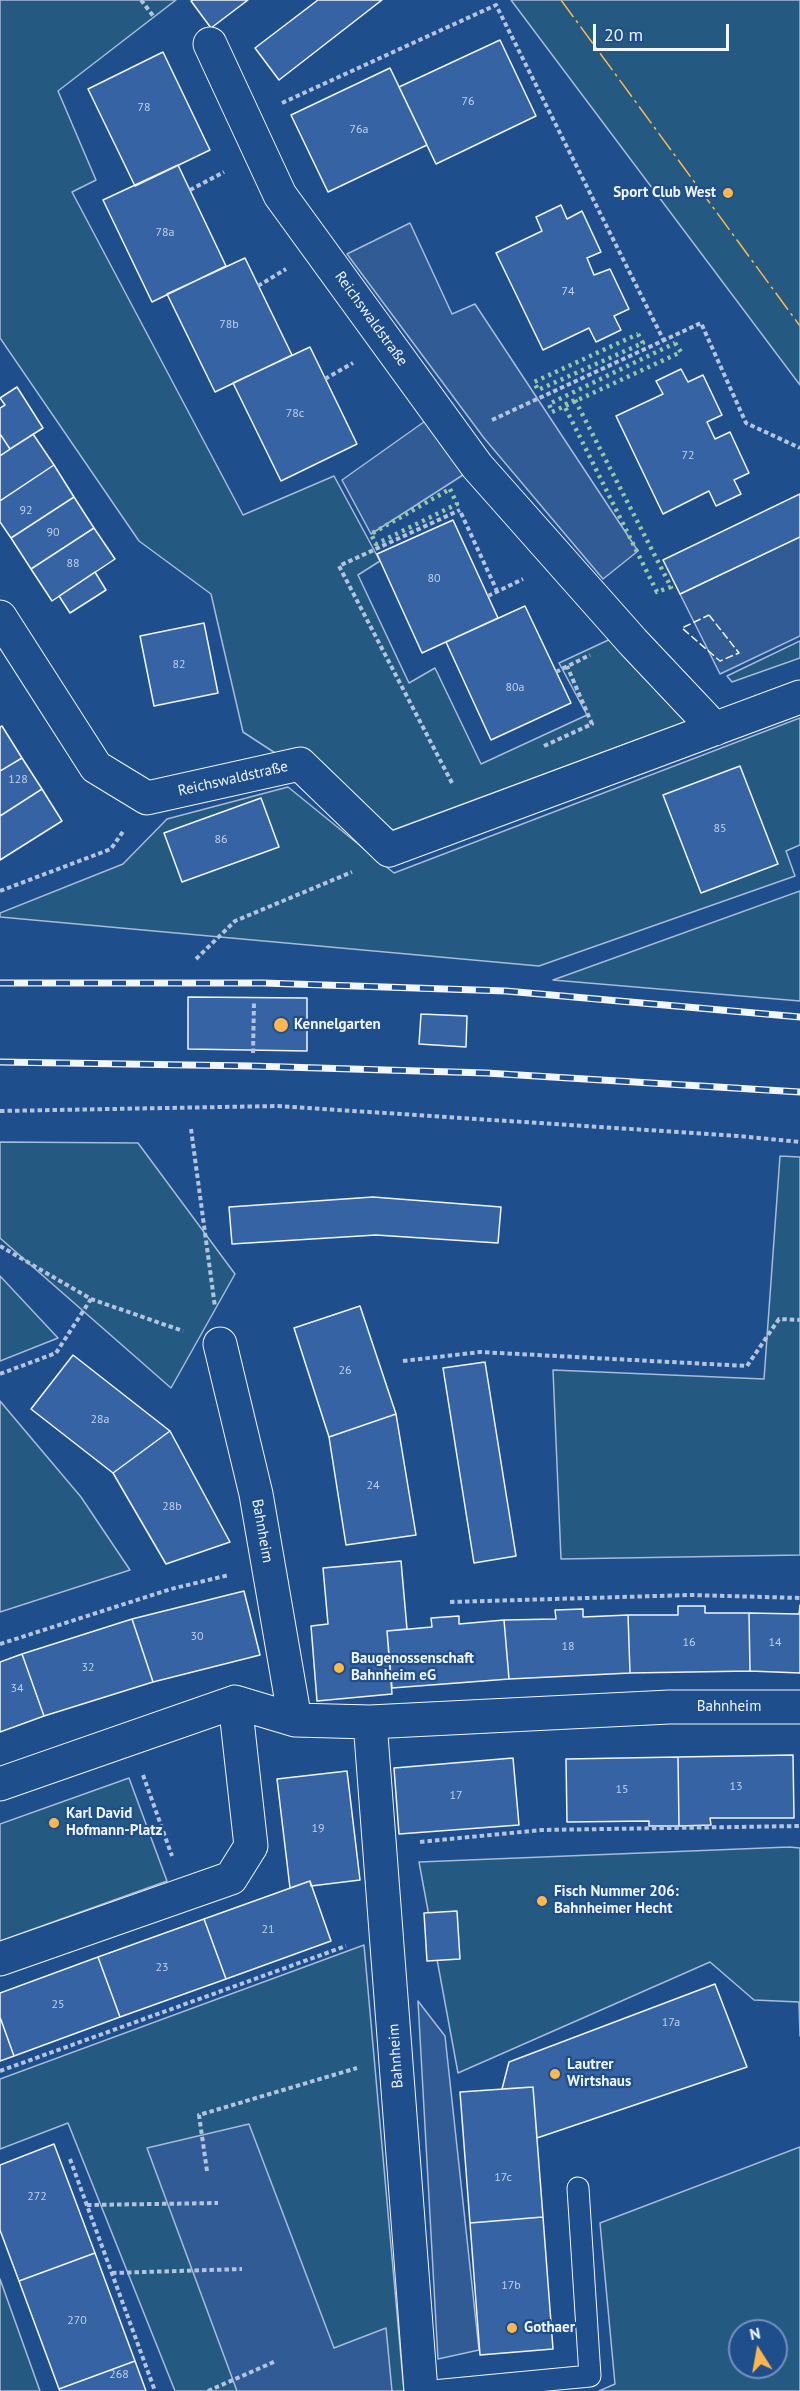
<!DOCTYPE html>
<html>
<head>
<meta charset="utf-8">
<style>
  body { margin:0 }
  #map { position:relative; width:800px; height:2391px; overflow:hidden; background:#1f4e8c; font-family:"PT Sans",sans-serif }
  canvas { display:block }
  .north { position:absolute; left:728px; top:2319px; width:60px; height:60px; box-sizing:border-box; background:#1f4e8c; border:2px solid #7391ba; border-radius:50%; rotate:349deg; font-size:16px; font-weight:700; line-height:24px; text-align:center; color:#f2f6ff }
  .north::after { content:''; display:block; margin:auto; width:21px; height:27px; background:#ffb74d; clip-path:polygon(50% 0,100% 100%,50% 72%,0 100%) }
  .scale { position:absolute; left:593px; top:24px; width:136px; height:27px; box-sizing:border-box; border:3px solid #f2f6ff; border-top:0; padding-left:8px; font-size:18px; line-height:21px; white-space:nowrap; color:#f2f6ff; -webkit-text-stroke:4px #1f4e8c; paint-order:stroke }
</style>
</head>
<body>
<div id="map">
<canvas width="800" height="2391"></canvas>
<div class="north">N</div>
<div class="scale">20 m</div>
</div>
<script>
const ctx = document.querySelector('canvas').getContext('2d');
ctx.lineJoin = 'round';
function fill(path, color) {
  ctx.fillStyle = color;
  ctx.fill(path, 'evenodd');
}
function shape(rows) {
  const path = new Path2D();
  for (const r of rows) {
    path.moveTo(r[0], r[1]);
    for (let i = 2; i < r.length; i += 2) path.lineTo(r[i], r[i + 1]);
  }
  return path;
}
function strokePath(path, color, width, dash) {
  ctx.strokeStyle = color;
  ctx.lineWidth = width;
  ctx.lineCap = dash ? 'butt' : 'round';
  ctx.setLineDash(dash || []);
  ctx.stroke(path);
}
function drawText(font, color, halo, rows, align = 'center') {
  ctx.font = font + ' "PT Sans",sans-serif';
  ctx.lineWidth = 4.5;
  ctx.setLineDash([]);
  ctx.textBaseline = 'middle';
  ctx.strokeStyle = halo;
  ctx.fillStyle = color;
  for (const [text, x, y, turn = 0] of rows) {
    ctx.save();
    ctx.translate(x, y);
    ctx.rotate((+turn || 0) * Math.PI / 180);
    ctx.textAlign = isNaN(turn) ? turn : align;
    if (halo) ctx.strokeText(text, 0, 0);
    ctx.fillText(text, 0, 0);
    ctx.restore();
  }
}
const green = shape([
  [0,0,176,0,58,91,96,180,72,192,243,515,334,476,380,561,358,575,409,683,435,668,481,764,587,715,559,663,617,636,690,720,393,830,243,732,211,594,139,541,0,338,0,0],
  [511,0,800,0,800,385,511,0],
  [800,641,800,658,732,682,727,676,800,641],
  [800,718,800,845,786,851,795,876,539,966,0,917,0,913,123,864,167,819,288,787,394,873,800,718],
  [800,891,800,1001,553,980,800,891],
  [0,1142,138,1143,235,1274,171,1388,0,1238,0,1142],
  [780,1156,800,1157,800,1555,561,1559,553,1370,764,1379,780,1156],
  [0,1276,58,1338,0,1361,0,1276],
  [0,1401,81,1497,130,1570,0,1612,0,1401],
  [129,1778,167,1881,0,1941,0,1824,129,1778],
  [789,1847,800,1848,800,2036,799,2002,754,2000,710,1962,458,2073,419,1862,789,1847],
  [364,1945,404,2391,175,2391,68,2123,0,2149,0,2079,364,1945],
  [800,2147,800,2391,599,2391,615,2384,600,2223,800,2147],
  [740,2331,776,2331,776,2367,740,2367,740,2331],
  [0,2279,40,2391,0,2391,0,2279]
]);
fill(green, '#245a82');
strokePath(green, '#a8bbd7', 1.5);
const parking = shape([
  [410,223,452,314,475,304,638,551,603,579,484,438,347,254,410,223],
  [438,412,477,466,371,534,342,480,438,412],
  [800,537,800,636,720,674,680,594,800,537],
  [418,2001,445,2036,479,2350,438,2359,418,2001],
  [249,2124,334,2348,386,2328,392,2391,237,2391,147,2148,249,2124]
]);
fill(parking, '#305b95');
strokePath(parking, '#a8bbd7', 1.5);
const building = shape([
  [193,0,248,0,211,28,191,1,193,0],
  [318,0,382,0,279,80,255,48,318,0],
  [500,40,536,116,436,164,399,87,500,40],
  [163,52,210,150,135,186,88,89,163,52],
  [390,68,427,145,328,192,291,115,390,68],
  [178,165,226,266,152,302,103,200,178,165],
  [561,205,567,219,582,211,601,252,587,258,594,275,610,269,629,309,614,316,621,330,596,342,589,328,543,350,496,253,542,231,536,217,561,205],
  [245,258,292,355,215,392,167,294,245,258],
  [310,347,357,444,281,481,233,383,310,347],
  [681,369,688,382,703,375,722,415,707,422,715,439,730,432,749,473,734,480,741,494,716,506,709,491,663,514,616,416,663,394,656,381,681,369],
  [17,387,43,428,10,449,0,434,0,408,5,405,0,398,17,387],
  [0,434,10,449,0,456,0,434],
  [33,434,54,465,0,501,0,456,33,434],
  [54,465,74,497,11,538,0,522,0,501,54,465],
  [800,494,800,537,680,594,663,560,800,494],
  [74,497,94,528,31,569,11,538,74,497],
  [453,520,498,618,422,653,377,554,453,520],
  [94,528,115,559,52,601,31,569,94,528],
  [95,572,106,590,70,613,59,596,95,572],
  [525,606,571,703,491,740,446,642,525,606],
  [204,623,218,693,154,706,140,636,204,623],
  [2,726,22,758,0,771,0,727,2,726],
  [22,758,42,789,0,816,0,771,22,758],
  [740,766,778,864,701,893,663,795,740,766],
  [42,789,62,821,0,860,0,816,42,789],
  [261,798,279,847,182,882,164,833,261,798],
  [188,997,307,998,307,1051,188,1049,188,997],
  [421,1014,467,1016,466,1047,419,1044,421,1014],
  [373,1197,501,1207,498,1243,376,1235,232,1244,229,1207,373,1197],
  [360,1306,396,1414,329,1437,294,1328,360,1306],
  [73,1355,170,1431,113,1473,31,1409,73,1355],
  [485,1362,516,1556,474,1563,443,1368,485,1362],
  [396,1414,416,1535,346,1545,329,1437,396,1414],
  [170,1431,230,1542,166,1564,113,1473,170,1431],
  [401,1561,407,1629,387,1631,392,1694,317,1701,311,1626,328,1624,323,1568,401,1561],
  [244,1591,260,1655,153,1682,132,1619,244,1591],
  [800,1605,800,1673,750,1671,749,1613,799,1614,800,1605],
  [678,1606,705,1606,705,1613,749,1613,750,1671,630,1673,628,1615,678,1615,678,1606],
  [583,1609,583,1617,628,1615,630,1673,509,1679,504,1620,556,1619,555,1610,583,1609],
  [459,1616,459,1624,504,1620,509,1679,392,1688,387,1631,432,1627,431,1618,459,1616],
  [132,1619,153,1682,44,1716,22,1654,132,1619],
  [22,1654,44,1716,0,1732,0,1662,22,1654],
  [793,1755,794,1818,710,1818,711,1825,679,1826,678,1757,793,1755],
  [678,1757,679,1826,649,1826,649,1821,567,1822,566,1759,678,1757],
  [513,1758,519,1825,399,1834,394,1768,513,1758],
  [347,1771,360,1880,311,1886,310,1881,290,1888,277,1779,347,1771],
  [310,1881,331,1941,226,1979,204,1919,310,1881],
  [457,1911,460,1959,427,1961,424,1913,457,1911],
  [204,1919,226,1979,120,2017,98,1957,204,1919],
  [98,1957,120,2017,14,2056,0,2017,0,1993,98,1957],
  [715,1984,747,2067,537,2138,533,2087,502,2089,509,2062,715,1984],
  [0,2017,14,2056,0,2061,0,2017],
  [533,2087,543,2217,470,2223,460,2092,533,2087],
  [54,2144,95,2253,19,2281,0,2230,0,2165,54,2144],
  [543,2217,553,2349,480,2355,470,2223,543,2217],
  [95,2253,135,2361,59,2389,19,2281,95,2253],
  [135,2361,146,2391,60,2391,59,2389,135,2361]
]);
fill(building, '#3563a3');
strokePath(building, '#f2f6ff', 1.5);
const service = shape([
  [433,2391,590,2376,578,2188]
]);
const minor = shape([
  [210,44,280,195,477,466,633,642,715,729],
  [0,617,96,767,147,798,300,764,389,850,800,697],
  [220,1344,256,1494,295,1720],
  [370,1722,421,2391],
  [0,1784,235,1702,295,1720,370,1722,669,1707,800,1707],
  [0,1959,231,1878,251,1846,235,1702]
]);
strokePath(service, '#f2f6ff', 23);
strokePath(minor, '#f2f6ff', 35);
strokePath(shape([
  [141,0,154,17],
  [282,103,496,5,664,341],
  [190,190,224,172],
  [258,286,286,269],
  [325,379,353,363],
  [492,420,701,323,746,423,800,448],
  [461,513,497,591],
  [488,596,523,579],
  [556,672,590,655],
  [544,746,592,724,567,666],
  [452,783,339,566,460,510],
  [0,891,111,849,124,830],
  [196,959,235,921,352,872],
  [253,1053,254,1002],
  [0,1111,277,1106,739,1136,800,1142],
  [191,1129,215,1307],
  [0,1246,91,1299,183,1331],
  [403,1361,480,1352,747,1366,779,1319,800,1320],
  [0,1374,56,1353,91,1299],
  [450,1602,691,1595,800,1598],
  [0,1644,171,1589,229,1575],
  [143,1775,172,1856],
  [420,1842,541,1830,800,1826],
  [0,2071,346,1946],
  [70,2159,155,2391],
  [207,2171,199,2115,357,2068],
  [87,2205,218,2203],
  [112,2273,242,2269],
  [208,2391,276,2361]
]), '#b3c4dc', 4, [4.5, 3]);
strokePath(service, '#1f4e8c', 21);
strokePath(minor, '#1f4e8c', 33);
const rail = shape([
  [0,983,263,983,506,991,800,1017],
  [0,1062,251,1066,486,1073,800,1092]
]);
strokePath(rail, '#f2f6ff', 7);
strokePath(rail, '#1f4e8c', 4.5, [14]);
strokePath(shape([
  [638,334,643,343,538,390,534,382,638,334],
  [675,343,681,352,552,412,549,404,675,343],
  [575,400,671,587,657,592,564,405,575,400],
  [450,489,457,504,376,544,371,534,450,489]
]), '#97c8a6', 4.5, [3, 4.5]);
strokePath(shape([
  [709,615,739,653,720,661,682,628,709,615]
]), '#f2f6ff', 1.5, [8, 3]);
strokePath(shape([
  [561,0,800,326]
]), '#ffb74d', 1.5, [21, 4.5, 3, 4.5]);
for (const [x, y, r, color] of [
  [728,193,6,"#ffb74d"],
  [281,1025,8,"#ffb74d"],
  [339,1668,6,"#ffb74d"],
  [54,1823,6,"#ffb74d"],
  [542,1901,6,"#ffb74d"],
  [555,2074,6,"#ffb74d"],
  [512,2328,6,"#ffb74d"]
]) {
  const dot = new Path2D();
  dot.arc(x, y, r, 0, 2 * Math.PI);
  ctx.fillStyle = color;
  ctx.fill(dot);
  strokePath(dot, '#1f4e8c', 2);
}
drawText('12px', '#c3d1e8', null, [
  ["76",468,102],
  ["78",144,108],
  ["76a",359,130],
  ["78a",165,233],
  ["74",568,292],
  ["78b",229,325],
  ["78c",295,414],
  ["72",688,456],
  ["92",26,511],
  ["90",53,533],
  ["88",73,564],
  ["80",434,579],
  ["82",179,665],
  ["80a",515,688],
  ["128",18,780],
  ["85",720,829],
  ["86",221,840],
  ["26",345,1371],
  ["28a",100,1420],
  ["24",373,1486],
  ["28b",172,1507],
  ["30",197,1637],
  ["16",689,1643],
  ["14",775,1643],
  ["18",568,1647],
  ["32",88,1668],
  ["34",17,1689],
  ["13",736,1787],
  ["15",622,1790],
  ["17",456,1796],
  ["19",318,1829],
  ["21",268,1930],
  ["23",162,1968],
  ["25",58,2005],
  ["17a",671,2023],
  ["17c",503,2178],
  ["272",37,2197],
  ["17b",511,2286],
  ["270",77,2321],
  ["268",119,2375]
]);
drawText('bold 15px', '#f2f6ff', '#1f4e8c', [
  ["Sport Club West",716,193,"right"],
  ["Kennelgarten",294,1025],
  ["Baugenossenschaft",351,1659],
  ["Bahnheim eG",351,1676],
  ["Karl David",66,1814],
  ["Hofmann-Platz",66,1831],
  ["Fisch Nummer 206:",554,1892],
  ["Bahnheimer Hecht",554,1909],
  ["Lautrer",567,2065],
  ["Wirtshaus",567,2082],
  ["Gothaer",524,2328]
], 'left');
drawText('15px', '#f2f6ff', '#1f4e8c', [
  ["Reichswaldstraße",371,319,54],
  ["Reichswaldstraße",233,779,-13],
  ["Bahnheim",262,1531,80],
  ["Bahnheim",729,1707],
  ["Bahnheim",396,2056,-94]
]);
</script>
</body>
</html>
